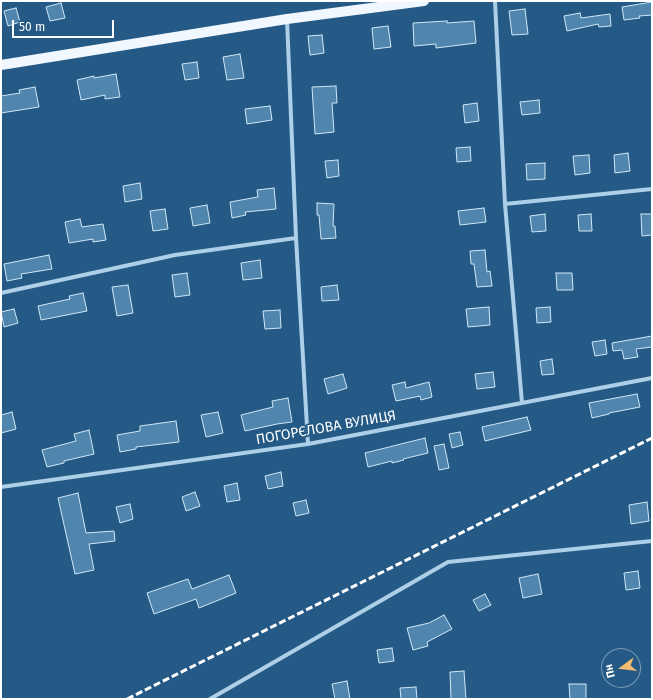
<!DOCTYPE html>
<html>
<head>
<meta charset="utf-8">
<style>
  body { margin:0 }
  #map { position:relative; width:653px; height:700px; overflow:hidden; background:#245a85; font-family:"Fira Sans",sans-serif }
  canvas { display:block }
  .frame { position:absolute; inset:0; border:2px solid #fff; pointer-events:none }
  .north { position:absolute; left:601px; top:648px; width:40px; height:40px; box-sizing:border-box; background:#245a85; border:1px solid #7c9cb6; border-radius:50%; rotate:255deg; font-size:11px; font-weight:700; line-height:16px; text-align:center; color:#fff }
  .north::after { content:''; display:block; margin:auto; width:14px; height:18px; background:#f3bd71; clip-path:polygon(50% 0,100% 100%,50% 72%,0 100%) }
  .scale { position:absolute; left:12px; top:20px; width:102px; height:18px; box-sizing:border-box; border:2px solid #fff; border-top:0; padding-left:5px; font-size:12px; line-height:14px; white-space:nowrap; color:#fff; -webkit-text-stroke:3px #245a85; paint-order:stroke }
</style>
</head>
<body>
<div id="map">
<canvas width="653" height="700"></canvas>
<div class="frame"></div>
<div class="north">Пн</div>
<div class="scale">50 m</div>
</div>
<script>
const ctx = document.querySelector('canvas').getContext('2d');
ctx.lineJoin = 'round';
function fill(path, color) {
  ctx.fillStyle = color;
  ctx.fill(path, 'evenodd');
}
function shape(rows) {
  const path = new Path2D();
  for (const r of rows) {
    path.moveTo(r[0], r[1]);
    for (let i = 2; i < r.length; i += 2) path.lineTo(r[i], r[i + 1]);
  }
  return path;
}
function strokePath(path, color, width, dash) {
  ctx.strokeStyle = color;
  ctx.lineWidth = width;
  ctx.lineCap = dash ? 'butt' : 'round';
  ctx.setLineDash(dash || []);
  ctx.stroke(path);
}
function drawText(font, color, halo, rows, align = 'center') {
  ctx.font = font + ' "Fira Sans",sans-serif';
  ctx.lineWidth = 3.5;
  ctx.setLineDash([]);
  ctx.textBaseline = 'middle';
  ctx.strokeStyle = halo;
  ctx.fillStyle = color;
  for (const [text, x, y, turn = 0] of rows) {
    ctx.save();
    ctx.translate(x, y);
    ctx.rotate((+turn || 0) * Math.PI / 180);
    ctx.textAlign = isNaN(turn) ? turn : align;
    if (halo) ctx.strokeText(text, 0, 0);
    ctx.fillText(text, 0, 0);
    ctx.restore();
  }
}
const building = shape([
  [652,2,652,15,639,16,640,18,624,20,622,7,652,2],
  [61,3,65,18,50,21,46,7,61,3],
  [16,8,20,22,8,26,4,11,16,8],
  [525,9,528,34,512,35,509,11,525,9],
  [580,13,581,18,610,14,611,26,599,27,598,24,567,31,564,16,580,13],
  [447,21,447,23,474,21,476,43,436,48,436,44,414,46,413,23,447,21],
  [388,26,391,47,374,49,372,28,388,26],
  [322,35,324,53,310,55,308,36,322,35],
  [240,54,244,78,227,80,223,57,240,54],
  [197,62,199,78,185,80,182,64,197,62],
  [116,74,120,97,105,99,105,95,81,100,77,80,94,76,94,78,116,74],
  [336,86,337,103,332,103,334,132,315,134,312,87,336,86],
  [35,87,39,107,1,113,1,96,20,93,19,90,35,87],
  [539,100,540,113,522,115,520,102,539,100],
  [477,103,479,121,465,123,463,105,477,103],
  [270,106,272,120,247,124,245,109,270,106],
  [470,147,471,161,457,162,456,148,470,147],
  [628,153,630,171,615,173,614,155,628,153],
  [589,155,590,173,575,175,573,156,589,155],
  [338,160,339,176,327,178,325,161,338,160],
  [545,163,545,179,527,180,526,164,545,163],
  [140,183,142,199,125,202,123,186,140,183],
  [274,188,276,209,245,212,246,215,232,218,230,202,258,197,257,190,274,188],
  [317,203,334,204,333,226,335,226,336,238,321,239,319,215,317,215,317,203],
  [207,205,210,223,193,226,190,208,207,205],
  [484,208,486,222,460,225,458,211,484,208],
  [165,209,168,229,153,231,150,211,165,209],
  [545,214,546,231,532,232,530,216,545,214],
  [591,214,592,231,579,231,578,215,591,214],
  [641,214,652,214,652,235,642,236,641,214],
  [80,219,82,227,103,224,106,240,93,242,93,239,69,243,65,222,80,219],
  [485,250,487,272,490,271,492,286,477,287,474,264,471,264,470,251,485,250],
  [49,255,52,269,21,274,22,278,7,281,4,264,49,255],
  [260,260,262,278,243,280,241,263,260,260],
  [187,273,190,295,175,297,172,275,187,273],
  [556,273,572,273,573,290,557,290,556,273],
  [128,285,133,313,117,316,112,287,128,285],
  [337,285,339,300,322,301,321,287,337,285],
  [83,293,87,311,41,320,38,306,70,299,69,296,83,293],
  [489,307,490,325,468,327,466,309,489,307],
  [550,307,551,322,537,323,536,308,550,307],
  [14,309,18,323,4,327,1,312,14,309],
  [280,310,281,328,265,329,263,311,280,310],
  [652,336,652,347,636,349,638,357,624,359,622,350,613,351,612,343,652,336],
  [605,340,607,354,595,356,592,342,605,340],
  [552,359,554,374,542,375,540,361,552,359],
  [493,372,495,387,477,389,475,374,493,372],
  [343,374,347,388,328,394,324,379,343,374],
  [405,382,406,388,429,382,432,397,421,400,420,396,396,401,392,385,405,382],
  [637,394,640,407,609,413,609,414,592,418,589,403,637,394],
  [288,398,292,422,277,424,245,431,241,415,273,407,272,401,288,398],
  [12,412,16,429,1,433,1,415,12,412],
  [218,412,223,433,206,437,201,415,218,412],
  [527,417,531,430,485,441,482,427,527,417],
  [176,421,179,442,136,447,136,449,120,452,117,435,140,431,140,426,176,421],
  [89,430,94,454,64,461,64,463,47,467,42,450,76,441,74,434,89,430],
  [460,432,463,445,452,448,449,434,460,432],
  [425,438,428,453,403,459,404,460,392,463,392,461,368,467,365,453,425,438],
  [444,444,449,468,439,470,434,446,444,444],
  [281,472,283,486,268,489,265,476,281,472],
  [237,483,240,500,227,502,224,486,237,483],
  [195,492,200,506,186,511,182,497,195,492],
  [78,493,86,533,114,531,115,541,89,544,94,570,75,574,58,498,78,493],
  [306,500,309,513,296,516,293,503,306,500],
  [647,502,649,521,631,524,629,505,647,502],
  [130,504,133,519,120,523,116,507,130,504],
  [638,571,640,588,626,590,624,573,638,571],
  [538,574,542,594,523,598,519,578,538,574],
  [229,575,236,593,199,608,196,599,154,614,147,593,188,579,192,589,229,575],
  [485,594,491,605,479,611,473,600,485,594],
  [444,615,452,629,427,642,428,646,413,650,407,628,429,623,444,615],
  [392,648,394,661,379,663,377,650,392,648],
  [464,671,466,699,451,699,450,672,464,671],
  [347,681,350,699,335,699,332,684,347,681],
  [569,684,586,684,586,699,570,699,569,684],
  [416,687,417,699,401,699,400,688,416,687]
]);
fill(building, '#5086ae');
strokePath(building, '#d1e7f6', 1);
strokePath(shape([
  [495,1,505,204,522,403],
  [287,19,296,238,308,444],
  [505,204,652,189],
  [1,293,175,255,296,238],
  [1,487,308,444,652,378],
  [210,699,448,562,652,541]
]), '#adcfe8', 4);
strokePath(shape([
  [1,65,287,19,424,1]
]), '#f0f7fe', 10);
strokePath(shape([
  [127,699,652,438]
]), '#fff', 3, [7, 3]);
drawText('14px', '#fff', '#245a85', [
  ["ПОГОРЄЛОВА ВУЛИЦЯ",326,428,-10]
]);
</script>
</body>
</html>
